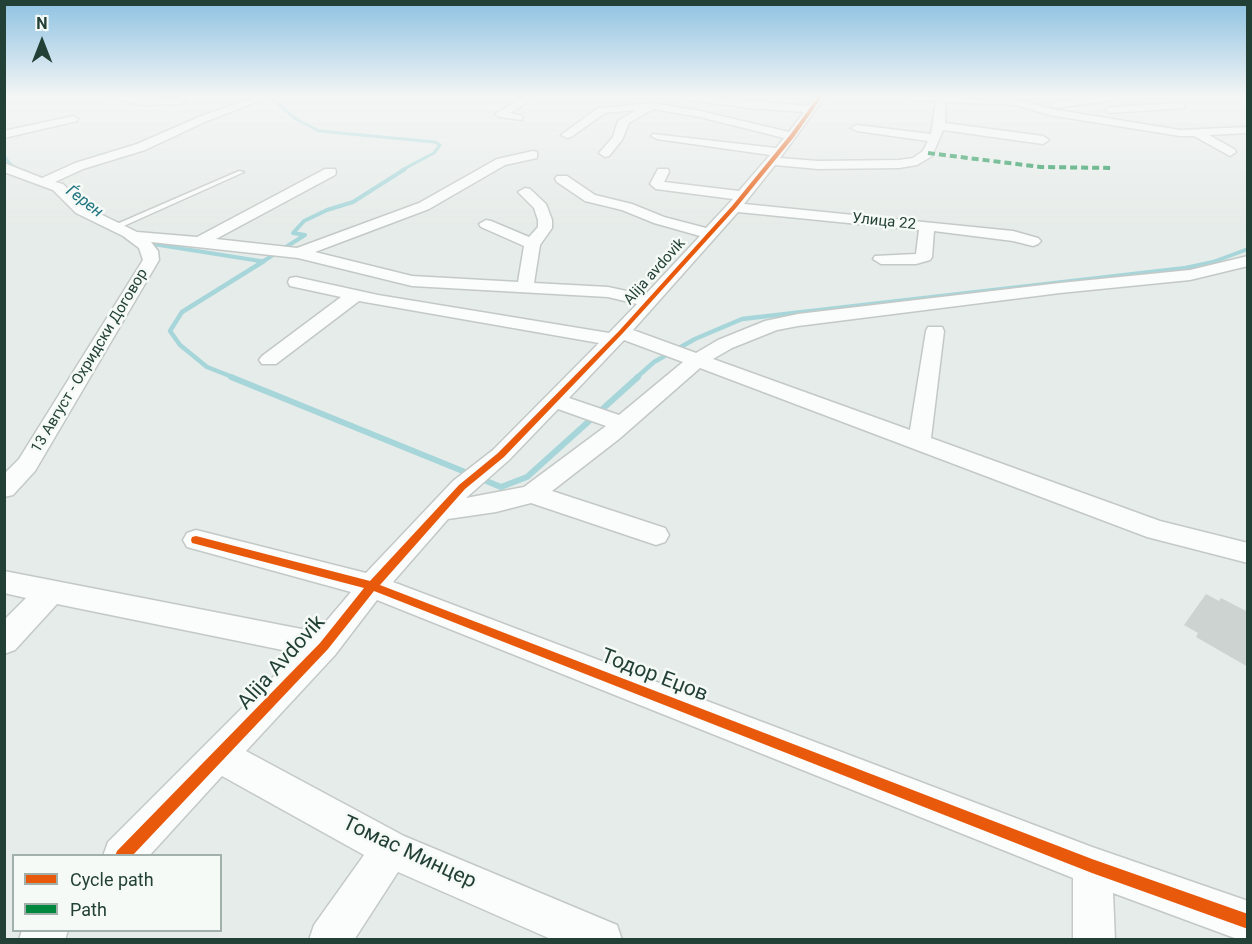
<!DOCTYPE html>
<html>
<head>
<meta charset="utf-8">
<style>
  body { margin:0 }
  #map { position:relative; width:1252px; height:944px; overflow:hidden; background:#e6ece9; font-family:Roboto,sans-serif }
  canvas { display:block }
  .frame { position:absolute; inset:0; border:6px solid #234037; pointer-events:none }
  .legend { position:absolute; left:12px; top:854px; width:210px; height:78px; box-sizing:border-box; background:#f5faf7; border:2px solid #a1b0aa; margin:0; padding:8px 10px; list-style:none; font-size:18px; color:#234037 }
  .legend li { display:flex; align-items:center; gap:12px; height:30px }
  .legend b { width:30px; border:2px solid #a1b0aa }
  .north { position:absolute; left:12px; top:12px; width:60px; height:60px; -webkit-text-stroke:4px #f5faf7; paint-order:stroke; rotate:0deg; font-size:16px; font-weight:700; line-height:24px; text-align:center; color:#234037 }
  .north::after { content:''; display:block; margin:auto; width:21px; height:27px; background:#234037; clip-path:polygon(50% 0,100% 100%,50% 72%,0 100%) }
</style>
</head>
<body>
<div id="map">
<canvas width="1252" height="944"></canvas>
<div class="frame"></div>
<ul class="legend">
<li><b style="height:8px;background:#e8590c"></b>Cycle path</li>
<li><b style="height:8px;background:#00873e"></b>Path</li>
</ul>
<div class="north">N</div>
</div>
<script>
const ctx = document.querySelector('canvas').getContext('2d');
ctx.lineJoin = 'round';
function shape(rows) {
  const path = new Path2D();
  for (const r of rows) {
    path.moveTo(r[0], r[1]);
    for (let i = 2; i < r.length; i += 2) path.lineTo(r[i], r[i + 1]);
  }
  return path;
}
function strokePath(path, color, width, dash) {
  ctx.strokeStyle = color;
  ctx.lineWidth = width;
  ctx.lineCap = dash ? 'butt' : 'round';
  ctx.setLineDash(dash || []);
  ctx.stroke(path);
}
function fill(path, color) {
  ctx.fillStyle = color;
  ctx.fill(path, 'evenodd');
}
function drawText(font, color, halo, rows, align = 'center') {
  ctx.font = font + ' Roboto,sans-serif';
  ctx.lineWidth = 5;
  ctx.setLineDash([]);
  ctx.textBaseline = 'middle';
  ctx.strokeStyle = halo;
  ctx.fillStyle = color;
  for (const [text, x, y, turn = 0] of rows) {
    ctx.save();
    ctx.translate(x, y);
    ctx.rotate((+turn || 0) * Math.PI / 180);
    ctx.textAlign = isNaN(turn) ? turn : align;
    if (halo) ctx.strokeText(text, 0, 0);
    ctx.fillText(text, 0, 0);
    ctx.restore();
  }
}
strokePath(shape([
  [275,97,272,99,296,119,319,131,435,142,440,145,434,153,402,170],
  [4,155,9,163,18,170]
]), '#a7d6da', 3);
strokePath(shape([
  [153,244,260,261],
  [262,262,305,235,293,233,304,221,327,210,353,202,405,169],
  [1213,262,1248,249]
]), '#a7d6da', 4);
strokePath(shape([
  [258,261,260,261],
  [235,378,207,367,180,345,170,331,182,312,264,261],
  [636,378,654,362,695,339,742,319,1186,268,1219,261]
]), '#a7d6da', 4.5);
strokePath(shape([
  [231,377,470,474],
  [479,478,501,487,527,477,638,377]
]), '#a7d6da', 6);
fill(shape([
  [1206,594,1219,601,1221,598,1248,612,1248,667,1196,637,1198,633,1184,625]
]), '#cdd3d0');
const lane = shape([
  [239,171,244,172,117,229,110,227,239,171]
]);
const street = shape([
  [110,97,181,98,186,101,181,104,141,105,110,97],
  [254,97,269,97,207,121,145,150,83,169,55,182,63,184,86,207,137,232,197,237,325,169,335,169,336,172,335,175,216,239,297,248,419,203,497,159,533,151,537,152,537,158,505,165,429,209,315,252,412,276,518,282,524,246,481,227,479,224,486,220,491,221,529,237,538,227,538,220,534,208,518,192,525,188,530,189,546,204,552,220,552,228,540,245,534,283,608,287,645,295,700,236,654,223,622,210,585,201,557,182,555,179,557,176,567,176,595,195,632,204,664,217,706,228,733,199,656,189,650,184,658,169,668,169,669,172,664,182,739,191,770,155,657,139,651,136,653,134,776,148,784,138,700,117,653,109,629,123,622,140,609,156,605,157,599,153,613,137,618,121,636,110,605,113,571,137,567,138,561,135,598,108,653,103,700,111,789,132,804,112,748,108,689,100,684,97,713,97,808,106,815,97,825,97,780,158,818,161,899,160,913,158,923,151,928,141,857,131,851,128,857,125,931,134,936,101,912,100,907,97,1017,99,1051,109,1180,130,1248,127,1248,133,1209,135,1234,149,1236,152,1230,156,1194,136,1180,136,1049,115,1016,105,946,102,945,123,1043,136,1049,140,1043,144,943,130,932,156,917,165,899,168,818,169,775,165,744,204,1013,231,1038,238,1041,241,1038,244,1033,246,1013,241,934,231,932,257,930,260,916,264,881,264,873,259,875,256,916,254,919,230,738,212,633,330,696,353,718,340,765,321,798,314,1060,283,1190,270,1248,256,1248,266,1190,280,1060,293,798,326,777,330,732,348,713,359,910,430,926,331,928,327,942,327,944,331,931,438,1160,521,1248,543,1248,563,1147,537,700,368,619,439,552,491,665,528,669,535,665,542,656,545,531,503,496,512,448,519,393,582,1092,847,1248,901,1248,940,1240,940,1113,893,1115,940,1073,940,1073,878,377,600,335,655,246,751,404,836,617,925,622,940,553,940,398,872,354,940,309,940,314,925,364,855,222,776,149,856,103,856,108,842,297,653,57,604,15,650,4,654,4,620,26,598,4,593,4,571,317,632,351,592,187,547,183,540,187,533,196,530,366,573,453,481,493,450,599,343,359,301,276,364,262,364,259,360,262,356,341,297,290,286,288,282,290,278,296,277,378,295,609,333,637,304,608,297,412,286,298,258,151,242,158,251,159,260,35,471,13,495,4,497,4,474,19,459,143,260,139,248,123,236,76,213,53,190,4,172,4,163,42,178,75,163,137,144,199,117,254,97],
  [624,340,683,362,619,415,569,398,624,340],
  [558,409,606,426,524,487,466,498,509,460,558,409],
  [523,97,536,97,510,113,522,116,522,120,500,117,495,114,523,97],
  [1089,97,1118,97,1113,100,1056,108,1051,105,1056,102,1089,97],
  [1180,103,1185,106,1184,108,1110,113,1105,110,1110,107,1180,103],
  [73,116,78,119,77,121,4,138,4,131,73,116],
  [22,930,68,930,65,940,19,940,22,930]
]);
strokePath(lane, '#c3c9c6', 3);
strokePath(street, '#c3c9c6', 3);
fill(lane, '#fbfcfc');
fill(street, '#fbfcfc');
strokePath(shape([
  [928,153,1041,167,1114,168]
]), '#00873e', 4, [7, 4]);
fill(shape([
  [818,97,822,97,794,137,736,208,623,333,504,457,465,489,380,585,1092,859,1248,914,1248,929,1092,873,374,591,328,649,132,856,115,856,117,851,320,643,364,588,196,544,192,543,191,540,192,537,196,536,370,581,459,485,498,453,619,331,732,206,790,135,818,97]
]), '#e8590c');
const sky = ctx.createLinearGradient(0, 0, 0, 229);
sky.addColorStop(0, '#8ec2e2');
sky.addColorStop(0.42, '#f4f6f5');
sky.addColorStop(1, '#f4f6f500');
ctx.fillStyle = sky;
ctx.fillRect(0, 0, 1252, 229);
drawText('15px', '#234037', '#f5faf7', [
  ["Улица 22",884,222,6],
  ["Alija avdovik",655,272,-48],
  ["13 Август - Охридски Договор",90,361,-59]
]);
drawText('italic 16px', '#1b727e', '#f5faf7', [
  ["Ѓерен",84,202,37]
]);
drawText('21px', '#234037', '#f5faf7', [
  ["Alija Avdovik",282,663,-48],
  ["Тодор Еџов",654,676,21],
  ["Томас Минцер",409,853,25]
]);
</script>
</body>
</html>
